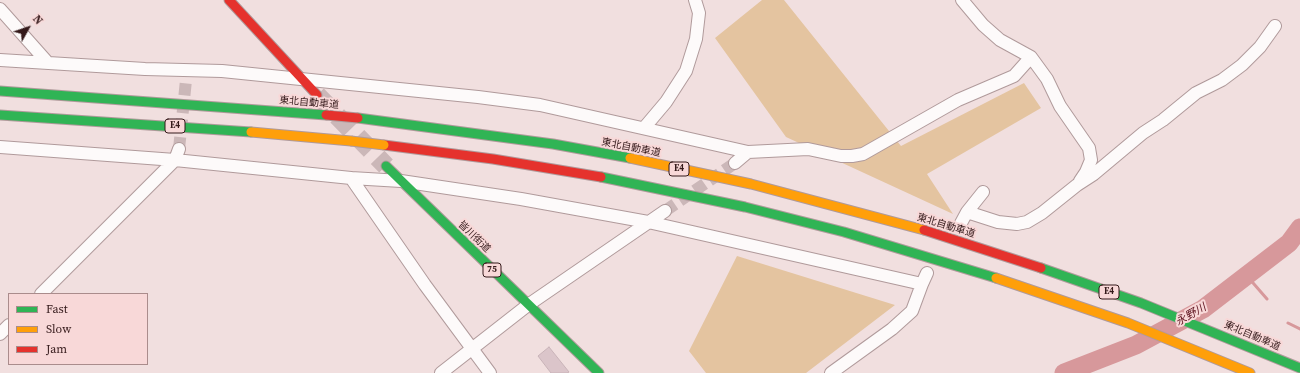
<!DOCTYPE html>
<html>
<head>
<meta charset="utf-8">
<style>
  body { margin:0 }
  #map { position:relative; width:1300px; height:373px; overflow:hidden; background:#f1dfdf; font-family:"Source Serif 4",serif }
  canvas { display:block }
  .legend { position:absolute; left:8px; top:293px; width:140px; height:72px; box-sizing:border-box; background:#f8d8d8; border:1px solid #aa8c8c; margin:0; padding:5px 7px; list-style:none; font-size:12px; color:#34191a }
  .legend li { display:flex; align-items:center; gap:8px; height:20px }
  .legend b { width:20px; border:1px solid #aa8c8c }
  .north { position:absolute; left:8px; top:8px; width:40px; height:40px; -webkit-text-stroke:3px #f8d8d8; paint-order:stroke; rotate:50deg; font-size:11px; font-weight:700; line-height:16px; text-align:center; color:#34191a }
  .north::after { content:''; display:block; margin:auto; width:14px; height:18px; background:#34191a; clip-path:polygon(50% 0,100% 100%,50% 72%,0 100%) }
</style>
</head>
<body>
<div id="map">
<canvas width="1300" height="373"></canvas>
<ul class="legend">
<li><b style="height:5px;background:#30b455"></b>Fast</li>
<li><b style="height:5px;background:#ff9f0a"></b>Slow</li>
<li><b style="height:5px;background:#e5322d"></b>Jam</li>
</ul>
<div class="north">N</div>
</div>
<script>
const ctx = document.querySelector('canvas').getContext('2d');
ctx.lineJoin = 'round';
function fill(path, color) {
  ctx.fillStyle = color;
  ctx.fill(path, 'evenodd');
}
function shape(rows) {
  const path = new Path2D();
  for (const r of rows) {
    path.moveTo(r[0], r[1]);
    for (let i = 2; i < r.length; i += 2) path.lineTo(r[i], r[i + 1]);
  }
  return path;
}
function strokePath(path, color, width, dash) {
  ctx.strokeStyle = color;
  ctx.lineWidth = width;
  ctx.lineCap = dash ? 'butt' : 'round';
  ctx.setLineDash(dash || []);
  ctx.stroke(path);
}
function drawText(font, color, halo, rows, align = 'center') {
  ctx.font = font + ' "Source Serif 4","Noto Sans JP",serif';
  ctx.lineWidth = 4;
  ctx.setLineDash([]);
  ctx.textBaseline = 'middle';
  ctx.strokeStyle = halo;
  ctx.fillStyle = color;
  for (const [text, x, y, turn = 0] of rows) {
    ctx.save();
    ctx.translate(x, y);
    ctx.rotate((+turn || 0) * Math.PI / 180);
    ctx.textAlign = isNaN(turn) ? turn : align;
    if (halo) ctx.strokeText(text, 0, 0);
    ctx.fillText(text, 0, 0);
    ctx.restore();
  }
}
fill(shape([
  [762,0,784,0,901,146,1024,83,1041,108,927,174,953,214,786,137,715,38],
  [737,256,895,305,806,373,706,373,689,351]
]), '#e4c4a0');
strokePath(shape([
  [1247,276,1267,299],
  [1288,323,1300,329]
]), '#d7989b', 3);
strokePath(shape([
  [1064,373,1136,345,1203,309,1289,243,1300,228]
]), '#d7989b', 19);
const building = shape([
  [549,347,569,372,567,373,551,373,538,356,549,347]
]);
fill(building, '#dbc5ca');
strokePath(building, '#c8b3b8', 1);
strokePath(shape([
  [179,149,186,80],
  [665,211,735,163]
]), '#cbb7b8', 12, [12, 6]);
strokePath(shape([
  [317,95,386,166]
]), '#cbb7b8', 19, [19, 10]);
const street = shape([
  [962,0,983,25,1000,40,1031,57,1047,79,1060,106,1089,148,1091,160,1086,172,1080,181],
  [0,9,48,63],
  [0,60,145,69,222,71,478,97,540,105,748,152,808,149,841,156,852,156,863,154,958,100,1014,76,1031,57],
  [644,128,666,102,686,71,696,39,699,13,695,0],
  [0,147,175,160,351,178,401,181,521,199,648,222,922,284,927,273],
  [735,163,748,152],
  [351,178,425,285,490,373],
  [967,212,983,192],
  [960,225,967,212,998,222,1017,224,1027,222,1042,213,1077,185,1094,174,1143,133,1163,120,1196,93,1222,80,1242,65,1260,47,1275,26],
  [41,294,175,160,179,149],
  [0,334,9,325],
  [441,373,528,305,665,211],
  [831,373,892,329,912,311,922,284]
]);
const fast = shape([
  [0,91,326,115],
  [0,115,251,132],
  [358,118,553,144,630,158],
  [386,166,599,373],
  [601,177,745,207,844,232,996,278],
  [1041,268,1141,303,1300,368]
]);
const slow = shape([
  [251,132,351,141],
  [630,158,751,184,924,230],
  [996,278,1128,323,1250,373]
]);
const jam = shape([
  [229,0,317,95],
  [384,145,493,159,601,177],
  [924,230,1041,268]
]);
strokePath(street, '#b09a9b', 14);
strokePath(fast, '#b09a9b', 11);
strokePath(slow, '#b09a9b', 11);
strokePath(jam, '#b09a9b', 11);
strokePath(street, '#fdfafa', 12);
strokePath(fast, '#30b455', 9);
strokePath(slow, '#ff9f0a', 9);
strokePath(jam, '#e5322d', 9);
const slowBridge = shape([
  [351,141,384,145]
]);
const jamBridge = shape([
  [326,115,358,118]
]);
strokePath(slowBridge, '#b09a9b', 11, []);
strokePath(jamBridge, '#b09a9b', 11, []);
strokePath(slowBridge, '#ff9f0a', 9);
strokePath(jamBridge, '#e5322d', 9);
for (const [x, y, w] of [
  [175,126,20],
  [679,169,20],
  [492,270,18],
  [1109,292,20]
]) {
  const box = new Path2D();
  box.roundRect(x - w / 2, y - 7, w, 14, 3);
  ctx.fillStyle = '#f8d8d8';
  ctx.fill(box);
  strokePath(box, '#34191a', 1);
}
drawText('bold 9px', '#34191a', null, [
  ["E4",175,126],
  ["E4",679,169],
  ["75",492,270],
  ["E4",1109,292]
]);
drawText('10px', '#34191a', '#f8d8d8', [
  ["東北自動車道",309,103,5],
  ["東北自動車道",631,148,11],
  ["東北自動車道",946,226,17],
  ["皆川街道",474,237,44],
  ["東北自動車道",1252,336,23]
]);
drawText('italic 11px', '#5d121e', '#f8d8d8', [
  ["永野川",1191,315,-30]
]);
</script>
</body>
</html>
